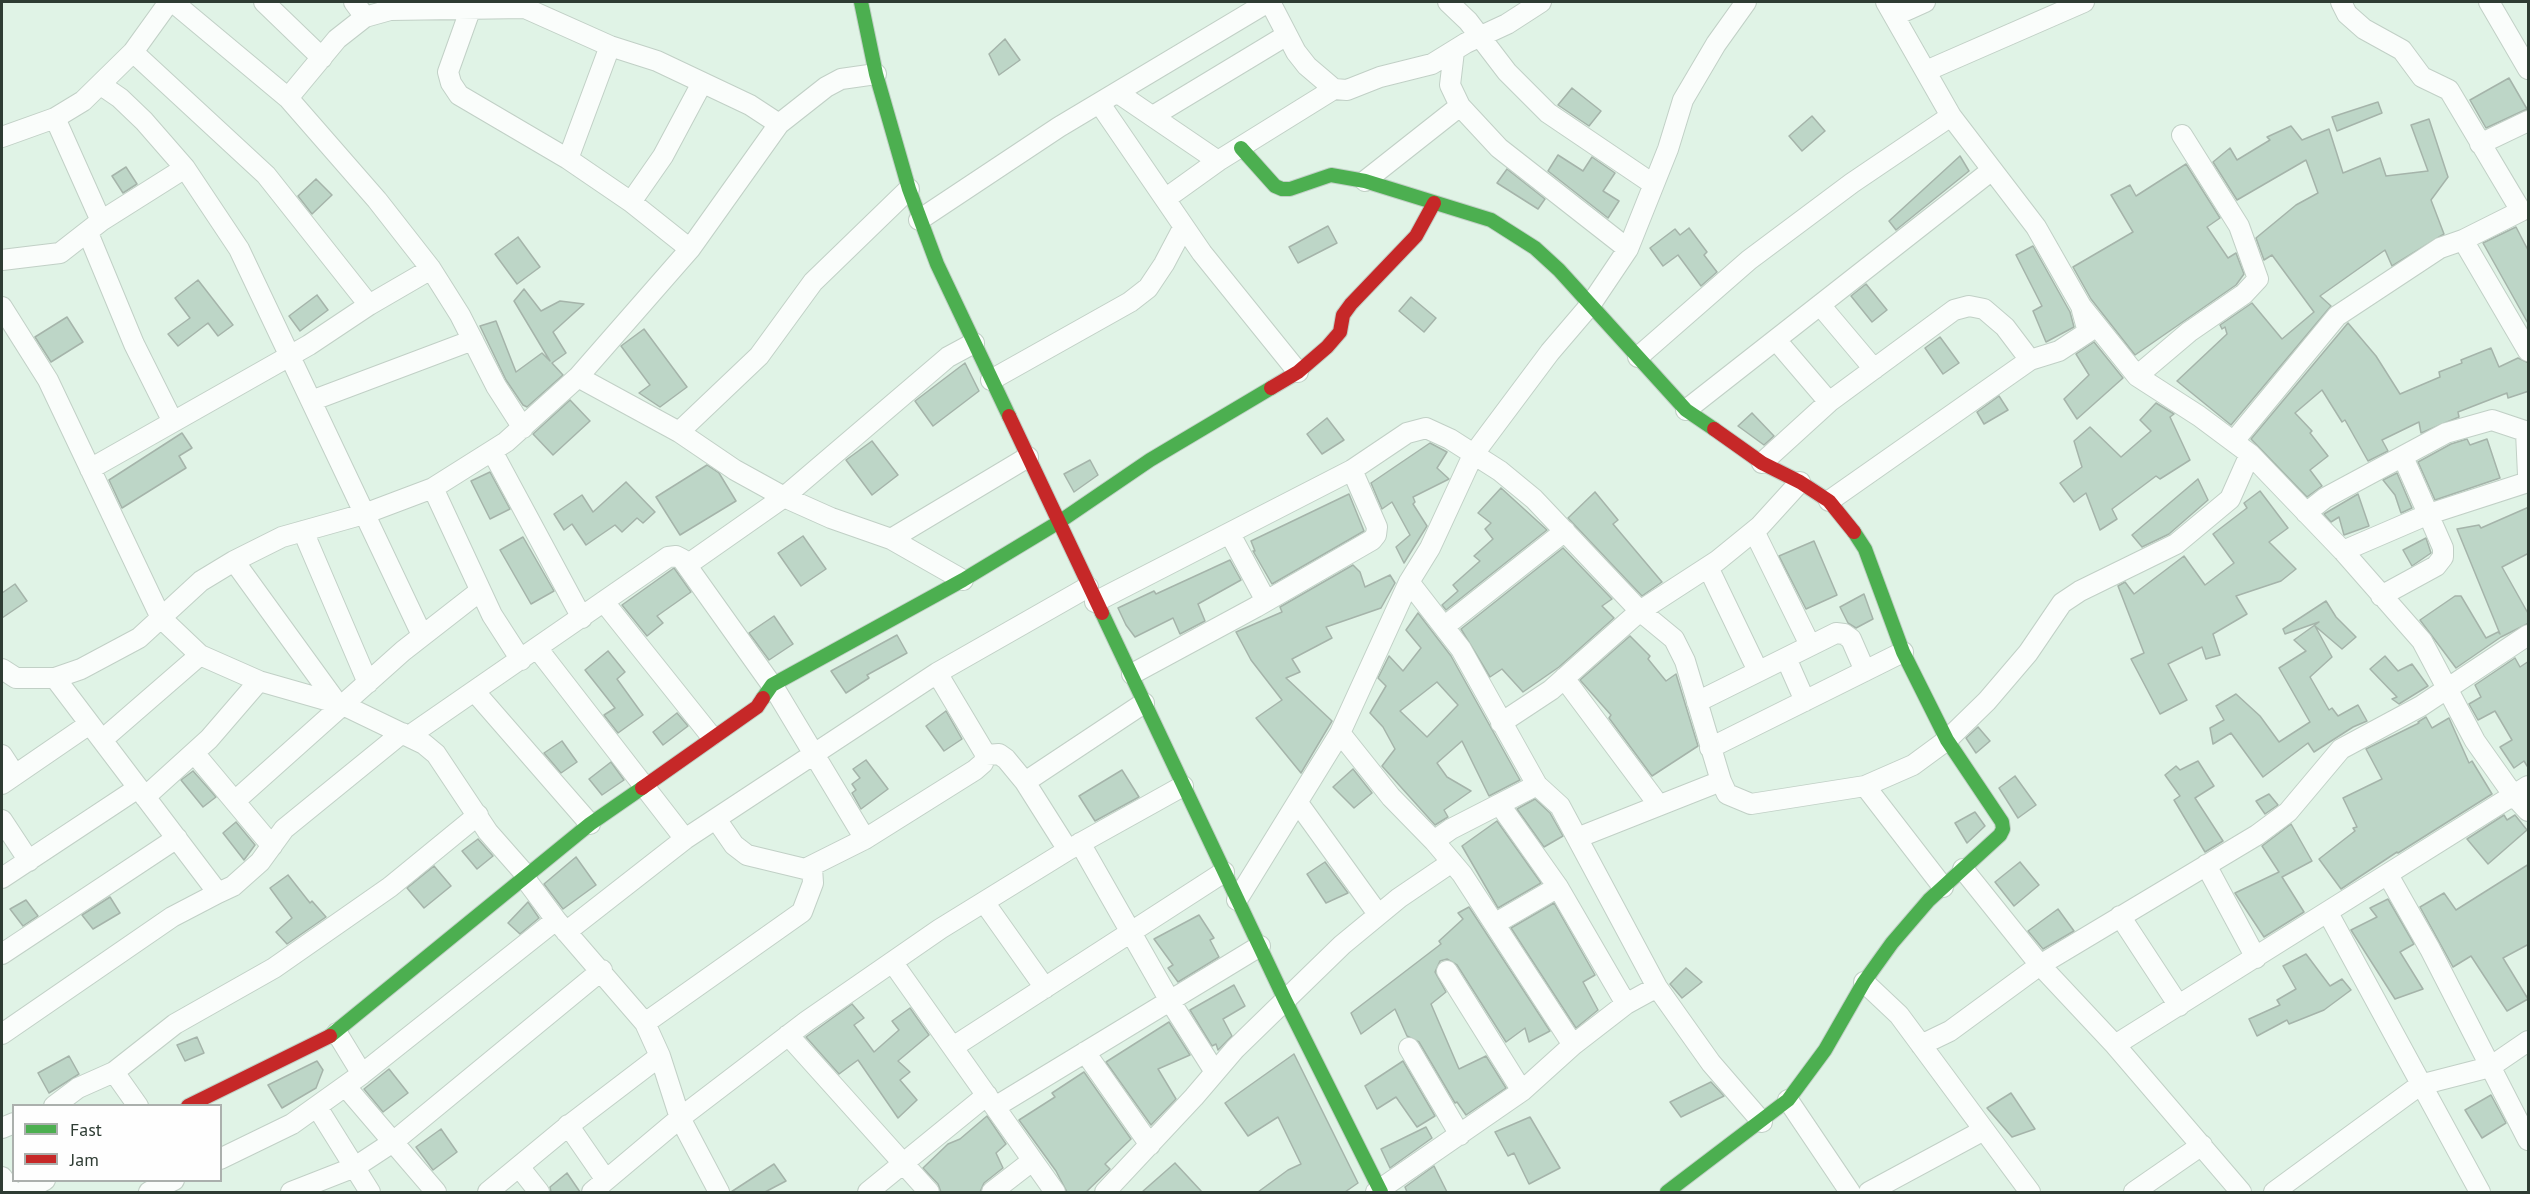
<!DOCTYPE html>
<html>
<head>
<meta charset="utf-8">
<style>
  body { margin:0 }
  #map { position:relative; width:2530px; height:1194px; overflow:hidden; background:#e0f3e6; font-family:"PT Sans",sans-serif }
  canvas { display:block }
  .frame { position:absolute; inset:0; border:3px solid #2e3c33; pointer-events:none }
  .legend { position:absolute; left:12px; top:1104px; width:210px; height:78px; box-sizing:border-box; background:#fefefe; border:2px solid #abb0ad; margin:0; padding:8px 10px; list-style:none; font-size:18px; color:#2e3c33 }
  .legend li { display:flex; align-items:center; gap:12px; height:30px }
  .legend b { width:30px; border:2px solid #abb0ad }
</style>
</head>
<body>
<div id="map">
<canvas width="2530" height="1194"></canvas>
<div class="frame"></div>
<ul class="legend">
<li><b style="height:8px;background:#4caf50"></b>Fast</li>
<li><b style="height:8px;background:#c62828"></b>Jam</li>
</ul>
</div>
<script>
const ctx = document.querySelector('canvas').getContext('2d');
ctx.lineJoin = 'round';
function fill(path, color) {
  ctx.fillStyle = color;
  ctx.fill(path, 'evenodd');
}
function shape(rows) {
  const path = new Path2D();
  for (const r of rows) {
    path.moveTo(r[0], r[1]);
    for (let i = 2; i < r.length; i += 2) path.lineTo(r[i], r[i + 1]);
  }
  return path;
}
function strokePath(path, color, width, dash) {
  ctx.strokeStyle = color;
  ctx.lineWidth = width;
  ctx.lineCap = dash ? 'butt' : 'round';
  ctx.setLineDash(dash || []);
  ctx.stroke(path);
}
const building = shape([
  [1005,39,1020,60,999,75,989,54,1005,39],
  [2509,78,2527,109,2486,128,2470,100,2509,78],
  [1572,88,1601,111,1589,126,1558,105,1572,88],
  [2378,102,2382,113,2337,131,2332,117,2378,102],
  [1812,116,1825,131,1802,151,1789,136,1812,116],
  [2429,119,2448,177,2431,200,2444,234,2392,266,2385,250,2320,296,2331,306,2231,425,2177,381,2227,334,2225,327,2222,329,2220,325,2252,303,2282,339,2314,312,2272,255,2264,260,2256,238,2296,205,2318,193,2306,160,2237,200,2213,162,2230,148,2237,160,2270,140,2267,137,2291,126,2302,140,2329,129,2343,173,2380,158,2386,176,2428,171,2411,125,2429,119],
  [1558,155,1583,171,1592,157,1615,173,1603,191,1619,201,1608,218,1548,171,1558,155],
  [1960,156,1969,171,1896,230,1889,221,1960,156],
  [2186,164,2220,218,2207,227,2228,258,2236,253,2244,274,2236,285,2135,355,2091,299,2073,267,2133,232,2111,195,2130,185,2136,196,2186,164],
  [126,167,137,184,123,193,112,176,126,167],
  [1507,169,1545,199,1538,209,1497,183,1507,169],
  [316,179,332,195,312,214,298,196,316,179],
  [1328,226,1337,243,1298,263,1289,247,1328,226],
  [2516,227,2529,252,2529,325,2483,243,2516,227],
  [1689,228,1707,252,1704,255,1717,272,1701,286,1678,255,1663,266,1650,248,1675,229,1680,235,1689,228],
  [518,237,540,267,517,284,495,254,518,237],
  [2033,246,2070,312,2074,327,2046,342,2033,311,2042,306,2016,255,2033,246],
  [198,280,233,325,218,336,208,323,178,346,168,334,190,318,175,298,198,280],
  [1866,284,1887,310,1872,322,1851,296,1866,284],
  [524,289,541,311,560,301,584,304,553,332,566,353,552,363,563,375,527,407,523,405,506,380,480,326,496,321,516,372,542,353,550,361,514,301,524,289],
  [317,295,328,310,300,331,289,316,317,295],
  [1411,297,1436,318,1424,332,1399,311,1411,297],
  [67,317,83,342,51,362,35,337,67,317],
  [2348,323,2376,356,2400,394,2440,377,2439,372,2462,363,2461,360,2491,348,2499,367,2518,358,2529,363,2529,391,2508,398,2507,393,2458,412,2459,417,2421,433,2419,422,2382,440,2388,451,2368,461,2345,420,2342,422,2322,390,2295,413,2312,431,2310,433,2328,456,2310,470,2322,486,2307,497,2251,439,2348,323],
  [644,329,687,387,660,407,639,393,650,385,621,346,644,329],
  [1940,337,1959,363,1943,374,1925,348,1940,337],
  [2094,342,2123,378,2077,419,2064,399,2089,375,2076,354,2094,342],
  [965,363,979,391,933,426,915,401,965,363],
  [1999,396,2008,410,1984,424,1977,412,1999,396],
  [570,400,590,421,553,455,533,434,570,400],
  [2156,403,2174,414,2170,417,2190,460,2160,479,2156,476,2112,509,2117,519,2100,530,2086,493,2074,502,2060,483,2082,467,2074,441,2090,427,2121,457,2151,431,2140,420,2156,403],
  [1752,413,1774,436,1764,445,1738,426,1752,413],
  [1327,418,1344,440,1322,454,1307,434,1327,418],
  [182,433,192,448,179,456,186,468,122,508,109,480,182,433],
  [2467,439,2470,445,2487,439,2500,478,2435,500,2418,462,2451,444,2467,439],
  [872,441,898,475,872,495,846,460,872,441],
  [1430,443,1447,452,1437,468,1449,479,1413,497,1415,502,1413,504,1427,526,1404,563,1396,547,1410,535,1392,502,1382,509,1371,483,1430,443],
  [1090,460,1098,475,1074,492,1064,474,1090,460],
  [707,465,719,473,736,501,680,535,656,497,707,465],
  [490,472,510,509,490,519,471,481,490,472],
  [2397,473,2412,508,2401,513,2395,495,2383,480,2397,473],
  [2198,479,2208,500,2169,534,2142,547,2132,535,2198,479],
  [626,482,655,512,643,523,637,518,622,532,615,525,586,545,572,524,564,530,554,514,582,495,593,512,626,482],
  [1501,488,1547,530,1446,610,1442,605,1458,591,1453,585,1480,561,1474,556,1493,539,1485,529,1491,523,1478,513,1501,488],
  [2260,491,2288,528,2269,542,2296,569,2281,581,2236,596,2247,614,2213,634,2220,655,2206,659,2202,647,2168,664,2187,700,2160,714,2131,659,2144,653,2118,586,2125,582,2134,594,2184,556,2205,585,2234,563,2213,534,2247,508,2244,503,2260,491],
  [1595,492,1618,520,1613,524,1662,582,1642,596,1568,518,1595,492],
  [1349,494,1364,531,1272,584,1253,551,1255,551,1251,541,1349,494],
  [2358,494,2369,526,2344,535,2339,517,2331,522,2324,514,2358,494],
  [2529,507,2529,553,2502,567,2529,615,2529,623,2501,637,2456,668,2420,620,2455,596,2461,596,2486,638,2498,632,2500,634,2457,529,2479,525,2481,528,2529,507],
  [803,536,826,569,801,586,778,553,803,536],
  [523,537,554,591,531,604,500,550,523,537],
  [2426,538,2431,553,2412,566,2403,550,2426,538],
  [1814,541,1837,595,1806,609,1779,556,1814,541],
  [1563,548,1612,599,1602,606,1614,618,1559,667,1523,692,1502,669,1490,677,1461,629,1563,548],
  [1230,560,1241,580,1198,604,1205,621,1180,634,1173,618,1135,637,1126,625,1118,608,1154,591,1156,594,1230,560],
  [1353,565,1360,572,1365,587,1390,575,1395,583,1381,608,1326,627,1332,638,1292,659,1300,672,1286,678,1332,721,1301,773,1256,718,1282,700,1251,660,1236,632,1282,612,1280,607,1353,565],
  [674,568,691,592,657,616,663,623,647,636,622,605,674,568],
  [15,584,27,601,2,618,2,593,15,584],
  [1864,594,1873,619,1856,628,1848,623,1840,607,1864,594],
  [2326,601,2336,617,2356,637,2342,649,2315,626,2332,657,2310,677,2329,710,2332,708,2338,716,2358,705,2367,721,2353,727,2314,752,2308,743,2263,777,2231,733,2213,744,2210,728,2224,720,2216,706,2236,694,2260,716,2279,742,2310,722,2279,668,2306,651,2294,640,2319,622,2285,634,2283,629,2326,601],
  [1418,613,1451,656,1520,780,1489,796,1462,741,1437,763,1447,777,1471,791,1444,810,1448,817,1435,825,1382,766,1395,749,1383,727,1370,713,1386,686,1378,678,1389,656,1403,671,1421,648,1406,630,1418,613],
  [1437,682,1458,705,1427,737,1400,711,1437,682],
  [774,616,793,644,769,660,749,633,774,616],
  [897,635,907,653,867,675,869,678,846,693,831,671,897,635],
  [1630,636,1650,656,1648,659,1666,681,1676,674,1698,746,1652,776,1609,718,1611,715,1580,680,1630,636],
  [608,651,625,672,617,679,643,715,618,733,604,715,615,708,585,670,608,651],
  [2385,656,2398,671,2412,664,2428,686,2399,704,2392,699,2397,697,2370,669,2385,656],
  [2515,658,2520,667,2529,661,2529,769,2524,761,2514,768,2500,747,2512,740,2495,711,2478,720,2469,704,2481,697,2475,685,2515,658],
  [946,711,962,739,944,751,926,726,946,711],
  [677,713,688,726,663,745,653,732,677,713],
  [2426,717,2432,728,2449,718,2469,763,2472,761,2492,794,2398,853,2397,852,2341,889,2319,859,2355,831,2353,828,2357,827,2343,798,2382,779,2366,749,2419,723,2418,722,2426,717],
  [1978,727,1990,741,1976,753,1966,738,1978,727],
  [562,741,577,762,561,773,544,753,562,741],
  [866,760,888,789,861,809,852,793,856,790,852,784,860,778,853,769,866,760],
  [2198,761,2214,786,2195,798,2223,841,2205,852,2174,800,2180,796,2165,775,2176,766,2180,770,2198,761],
  [611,762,624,780,602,795,589,779,611,762],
  [1353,769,1372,793,1354,808,1333,787,1353,769],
  [1122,770,1139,797,1095,821,1079,796,1122,770],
  [193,771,216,797,203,807,181,780,193,771],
  [2015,776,2036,805,2018,818,1999,788,2015,776],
  [2269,794,2278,805,2265,814,2256,801,2269,794],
  [1535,799,1550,813,1563,836,1544,847,1517,809,1535,799],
  [1975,812,1985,826,1967,843,1955,823,1975,812],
  [2504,815,2507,820,2515,815,2527,830,2488,864,2467,839,2504,815],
  [1497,821,1541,883,1498,908,1462,846,1497,821],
  [236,822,255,845,244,860,223,833,236,822],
  [2291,824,2312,861,2282,877,2304,912,2264,937,2235,893,2279,872,2262,846,2291,824],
  [478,839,493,856,477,869,462,851,478,839],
  [576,857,596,885,563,909,544,884,576,857],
  [1325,862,1348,893,1326,903,1307,874,1325,862],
  [2020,862,2039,885,2014,906,1995,882,2020,862],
  [2529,864,2529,944,2503,958,2528,999,2507,1011,2471,956,2453,967,2420,907,2444,893,2456,910,2529,864],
  [434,866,451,886,424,908,407,888,434,866],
  [288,875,310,903,312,901,326,917,287,944,276,932,292,918,270,888,288,875],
  [110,897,120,913,93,929,82,915,110,897],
  [2388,899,2414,944,2400,952,2423,989,2395,999,2351,930,2377,917,2370,908,2388,899],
  [26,900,38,916,23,926,10,909,26,900],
  [528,902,539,918,520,934,508,923,528,902],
  [1554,903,1595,975,1583,982,1598,1010,1576,1028,1511,928,1554,903],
  [1469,907,1550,1031,1529,1042,1525,1028,1506,1042,1457,965,1447,959,1440,961,1435,972,1446,992,1431,1004,1459,1069,1486,1056,1506,1088,1466,1115,1457,1102,1455,1103,1419,1042,1407,1036,1395,1009,1361,1034,1351,1013,1441,944,1439,941,1463,919,1458,913,1469,907],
  [2058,909,2074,931,2043,949,2028,931,2058,909],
  [1199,915,1214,938,1210,940,1219,957,1178,982,1168,968,1173,965,1154,939,1199,915],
  [2306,954,2330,986,2342,979,2351,990,2324,1010,2289,1024,2287,1020,2257,1036,2249,1019,2280,1005,2277,1000,2296,989,2283,966,2306,954],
  [1686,968,1702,982,1682,998,1670,984,1686,968],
  [1234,985,1245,1006,1223,1019,1232,1036,1218,1050,1216,1044,1212,1046,1190,1010,1234,985],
  [852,1004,864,1018,854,1025,874,1052,899,1030,892,1021,910,1008,929,1035,898,1061,910,1072,900,1080,917,1100,898,1118,858,1060,839,1074,806,1037,852,1004],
  [1169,1022,1190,1055,1158,1069,1176,1099,1151,1125,1106,1062,1169,1022],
  [197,1037,204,1053,185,1061,177,1045,197,1037],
  [1294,1054,1358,1183,1345,1192,1258,1192,1288,1170,1301,1164,1278,1117,1248,1136,1225,1103,1294,1054],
  [69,1056,79,1074,49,1093,38,1073,69,1056],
  [317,1061,323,1070,316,1088,282,1108,268,1085,317,1061],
  [1403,1061,1435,1116,1417,1127,1396,1097,1377,1109,1365,1086,1403,1061],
  [389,1069,408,1093,383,1112,364,1089,389,1069],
  [1084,1072,1131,1139,1105,1164,1110,1169,1086,1192,1067,1192,1056,1171,1019,1120,1055,1097,1052,1093,1084,1072],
  [1711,1082,1724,1096,1681,1117,1670,1102,1711,1082],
  [2011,1093,2035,1129,2012,1137,1987,1108,2011,1093],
  [2491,1095,2506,1123,2482,1138,2465,1110,2491,1095],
  [987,1116,1006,1144,996,1153,1003,1168,984,1183,980,1192,941,1192,938,1184,923,1168,948,1144,960,1139,987,1116],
  [1530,1117,1560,1168,1529,1184,1514,1153,1508,1156,1495,1132,1530,1117],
  [1426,1127,1432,1138,1390,1168,1381,1149,1426,1127],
  [441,1129,457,1152,433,1170,416,1147,441,1129],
  [1175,1163,1202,1192,1142,1192,1175,1163],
  [774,1164,786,1181,765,1192,731,1192,774,1164],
  [1434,1166,1447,1192,1407,1192,1405,1187,1434,1166],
  [567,1173,580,1192,551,1192,550,1187,567,1173]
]);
fill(building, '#bdd6c7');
strokePath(building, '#a5b4aa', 1.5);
const street = shape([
  [173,2,288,98,377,200,431,269,460,315,496,386,523,428],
  [264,2,322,58],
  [354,2,365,17],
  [473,2,448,72,451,83,459,95,568,159,631,202,690,249],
  [1270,2,1296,52,1307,66,1334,89,1347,90,1380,77,1432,64,1466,43,1507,24,1541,2],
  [1448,2,1468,21,1507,72,1548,113,1653,184],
  [1886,2,1951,116,2036,227,2081,306,2137,376,2199,416,2250,454,2343,551,2422,641,2475,741,2514,796,2528,811],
  [2341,2,2347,14,2364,29,2402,50,2422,77,2449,90,2521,211,2463,240],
  [2489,2,2528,69],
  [1894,16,1925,2],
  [1454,51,1450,85,1460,106,1499,148,1628,249],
  [133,52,266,175,369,305],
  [1926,71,2084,2],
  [876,74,841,79,826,87,779,124,690,249,578,377,679,432,735,470,784,497,831,518,891,539,963,580],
  [101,85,120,98,144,121,185,168,239,249,422,635],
  [1118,93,1218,161],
  [288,98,337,39,365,17,390,10,525,8,610,46,657,61,750,105,779,124],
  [1100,104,1202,253,1298,372],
  [1153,116,1287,35],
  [55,118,101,221],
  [2,137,55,118,83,101,133,52,169,2],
  [2480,144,2528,121],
  [568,159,610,46],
  [1365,181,1460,106],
  [1165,199,1218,161,1334,89],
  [631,202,663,156,702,83],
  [919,220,1059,127,1268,2],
  [88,233,134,344,172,420],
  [2,260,60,253,101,221,185,168],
  [1820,305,1874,369],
  [2,307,48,380,161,618,200,655,259,681,343,705,424,744,436,754,488,832,525,874,527,881,556,920,645,1023,660,1056,680,1118,719,1192],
  [1776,340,1829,402],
  [1638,357,1749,260,1852,183,1951,116],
  [2137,376,2189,332,2244,294,2258,279,2239,226,2182,135],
  [991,380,1130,302,1148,288,1164,264,1183,228],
  [311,401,473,340],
  [1686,410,1992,170],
  [679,432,759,356,813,282,909,189],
  [2526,432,2528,475],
  [2234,441,2337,316,2440,248,2463,240,2528,351],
  [492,451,582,618],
  [1762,463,1829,402,1954,310,1969,306,1984,309,2005,327,2030,360],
  [90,469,309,345,369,305,431,269],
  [433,488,492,615,521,660],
  [1829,501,2030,360,2059,351,2088,332,2082,310],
  [2306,513,2325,498,2446,433,2492,420,2528,432],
  [303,531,368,683],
  [1754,531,1810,645],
  [1230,534,1266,601],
  [891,539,1028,457],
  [2343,551,2429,514,2528,482],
  [234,561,337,703],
  [687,565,784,497,948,357,974,343],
  [1708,567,1758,671],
  [1409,582,1461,649,1537,785,1560,806,1657,987,1711,1063,1762,1122],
  [2381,596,2436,566,2443,557,2443,548,2403,457],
  [604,602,711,736],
  [1095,602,1352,470,1407,433,1426,428,1450,439,1500,471,1534,499,1640,611,1674,639,1685,661,1721,781,1577,838],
  [1445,626,1565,531],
  [537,648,685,839],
  [1786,658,1805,701],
  [2,669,16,678,55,678,81,669,139,638,201,581,234,561,282,537,364,514,433,488,506,442,578,377],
  [1132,674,1256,607,1372,540,1376,535,1377,527,1352,470],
  [55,678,102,740,200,655],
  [1564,678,1658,804],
  [475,692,590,824],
  [1697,702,1836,633,1844,634,1851,639,1865,671],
  [1501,723,1551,690,1640,611,1717,561,1760,526,1800,482],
  [1340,733,1391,797,1434,841],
  [409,736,668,557,676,556,682,559,776,691,865,839],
  [1710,748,1903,652],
  [195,754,272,846],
  [2,755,15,775],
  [986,755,999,754,1006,759,1025,782,1068,850],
  [1721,781,1727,794,1751,804,1865,786,1913,765,1947,740,1987,701,2028,653,2062,603,2080,591,2176,544,2230,499,2250,454],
  [1025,782,1144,703],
  [2,784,88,725],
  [1537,785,1451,829,1434,841,1462,874,1573,1045],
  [1865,786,1943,887],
  [145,797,209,739,259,681],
  [235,801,403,651,480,591],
  [1298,803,1378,914],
  [1500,805,1558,887,1626,1004],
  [716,819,734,845,747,855,805,869,865,839,975,770,983,763,986,755,937,673],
  [2,820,29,861],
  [1080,843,1170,1001,1215,1072],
  [2206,865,2256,958],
  [1963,869,2040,965,2115,1045,2241,1192],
  [2388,875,2430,949,2528,1140],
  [2,878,138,788],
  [218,893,233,886,260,862,284,829,402,733],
  [1237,900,1340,733,1409,582,1430,548,1473,455,1550,352,1591,304,1628,249,1668,149,1683,100,1716,44,1746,2],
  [984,902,1045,988],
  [2328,913,2480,1192],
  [2120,916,2179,1006],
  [1496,923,1558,887],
  [566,932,685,839,937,673,1088,587],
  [2,954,177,838],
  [893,963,1055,1192],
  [1447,971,1522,1091],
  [1864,982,1899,1015,2030,1192],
  [645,1023,802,912,813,883,812,867],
  [2,1034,172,917,218,893,102,740],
  [788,1035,929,1192],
  [1921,1045,1950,1031,2040,965,2257,835,2288,812,2341,749,2421,706,2528,635],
  [2115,1045,2528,786],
  [953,1047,1224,872],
  [1409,1048,1460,1135],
  [1085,1052,1150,1145],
  [114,1072,138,1106],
  [362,1074,556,920],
  [1788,1100,1850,1192],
  [54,1106,78,1088,114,1072,175,1024,274,968,390,887,478,815],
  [317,1107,370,1192],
  [995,1107,1260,946],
  [568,1125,606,1180],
  [2,1128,14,1123],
  [220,1159,292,1124,362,1074,337,1033],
  [520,1168,539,1192],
  [2,1177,12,1192],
  [22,1192,45,1180],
  [149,1192,174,1180],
  [291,1192,355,1167,393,1142,346,1087],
  [436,1192,393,1142,602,970],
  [488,1192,563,1130,660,1056],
  [592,1192,680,1118,807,1021,940,929,1068,850,1183,786],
  [868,1192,987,1095],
  [992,1192,1032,1161],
  [1105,1192,1194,1097,1235,1049,1342,945,1399,898,1452,862],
  [1376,1192,1522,1091,1573,1045,1626,1004,1657,987],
  [1869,1192,1984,1130],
  [2134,1192,2202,1145],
  [2274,1192,2420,1085,2490,1067,2528,1041]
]);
const fast = shape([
  [861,2,876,74,909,189,937,264,1009,416],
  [1241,148,1275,186,1282,189,1290,189,1331,175,1365,181,1491,220,1535,248,1559,270,1686,410,1714,429],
  [1102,613,1285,1000,1381,1192],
  [763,698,772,685,963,580,1059,522,1150,460,1271,388],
  [330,1036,590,824,642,788],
  [1667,1192,1788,1100,1825,1050,1864,982,1892,943,1929,900,2000,835,2003,829,2002,822,1947,740,1903,652,1865,549,1854,532]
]);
const jam = shape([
  [1271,388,1298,372,1327,347,1340,332,1343,315,1351,304,1416,236,1434,203],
  [1009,416,1102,613],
  [1714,429,1762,463,1800,482,1829,501,1854,532],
  [642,788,757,707,763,698],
  [188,1106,330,1036]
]);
strokePath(street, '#c1d0c6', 22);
strokePath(fast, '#c1d0c6', 16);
strokePath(jam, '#c1d0c6', 16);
strokePath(street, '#fafdfb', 20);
strokePath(fast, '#4caf50', 14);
strokePath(jam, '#c62828', 14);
</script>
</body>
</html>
